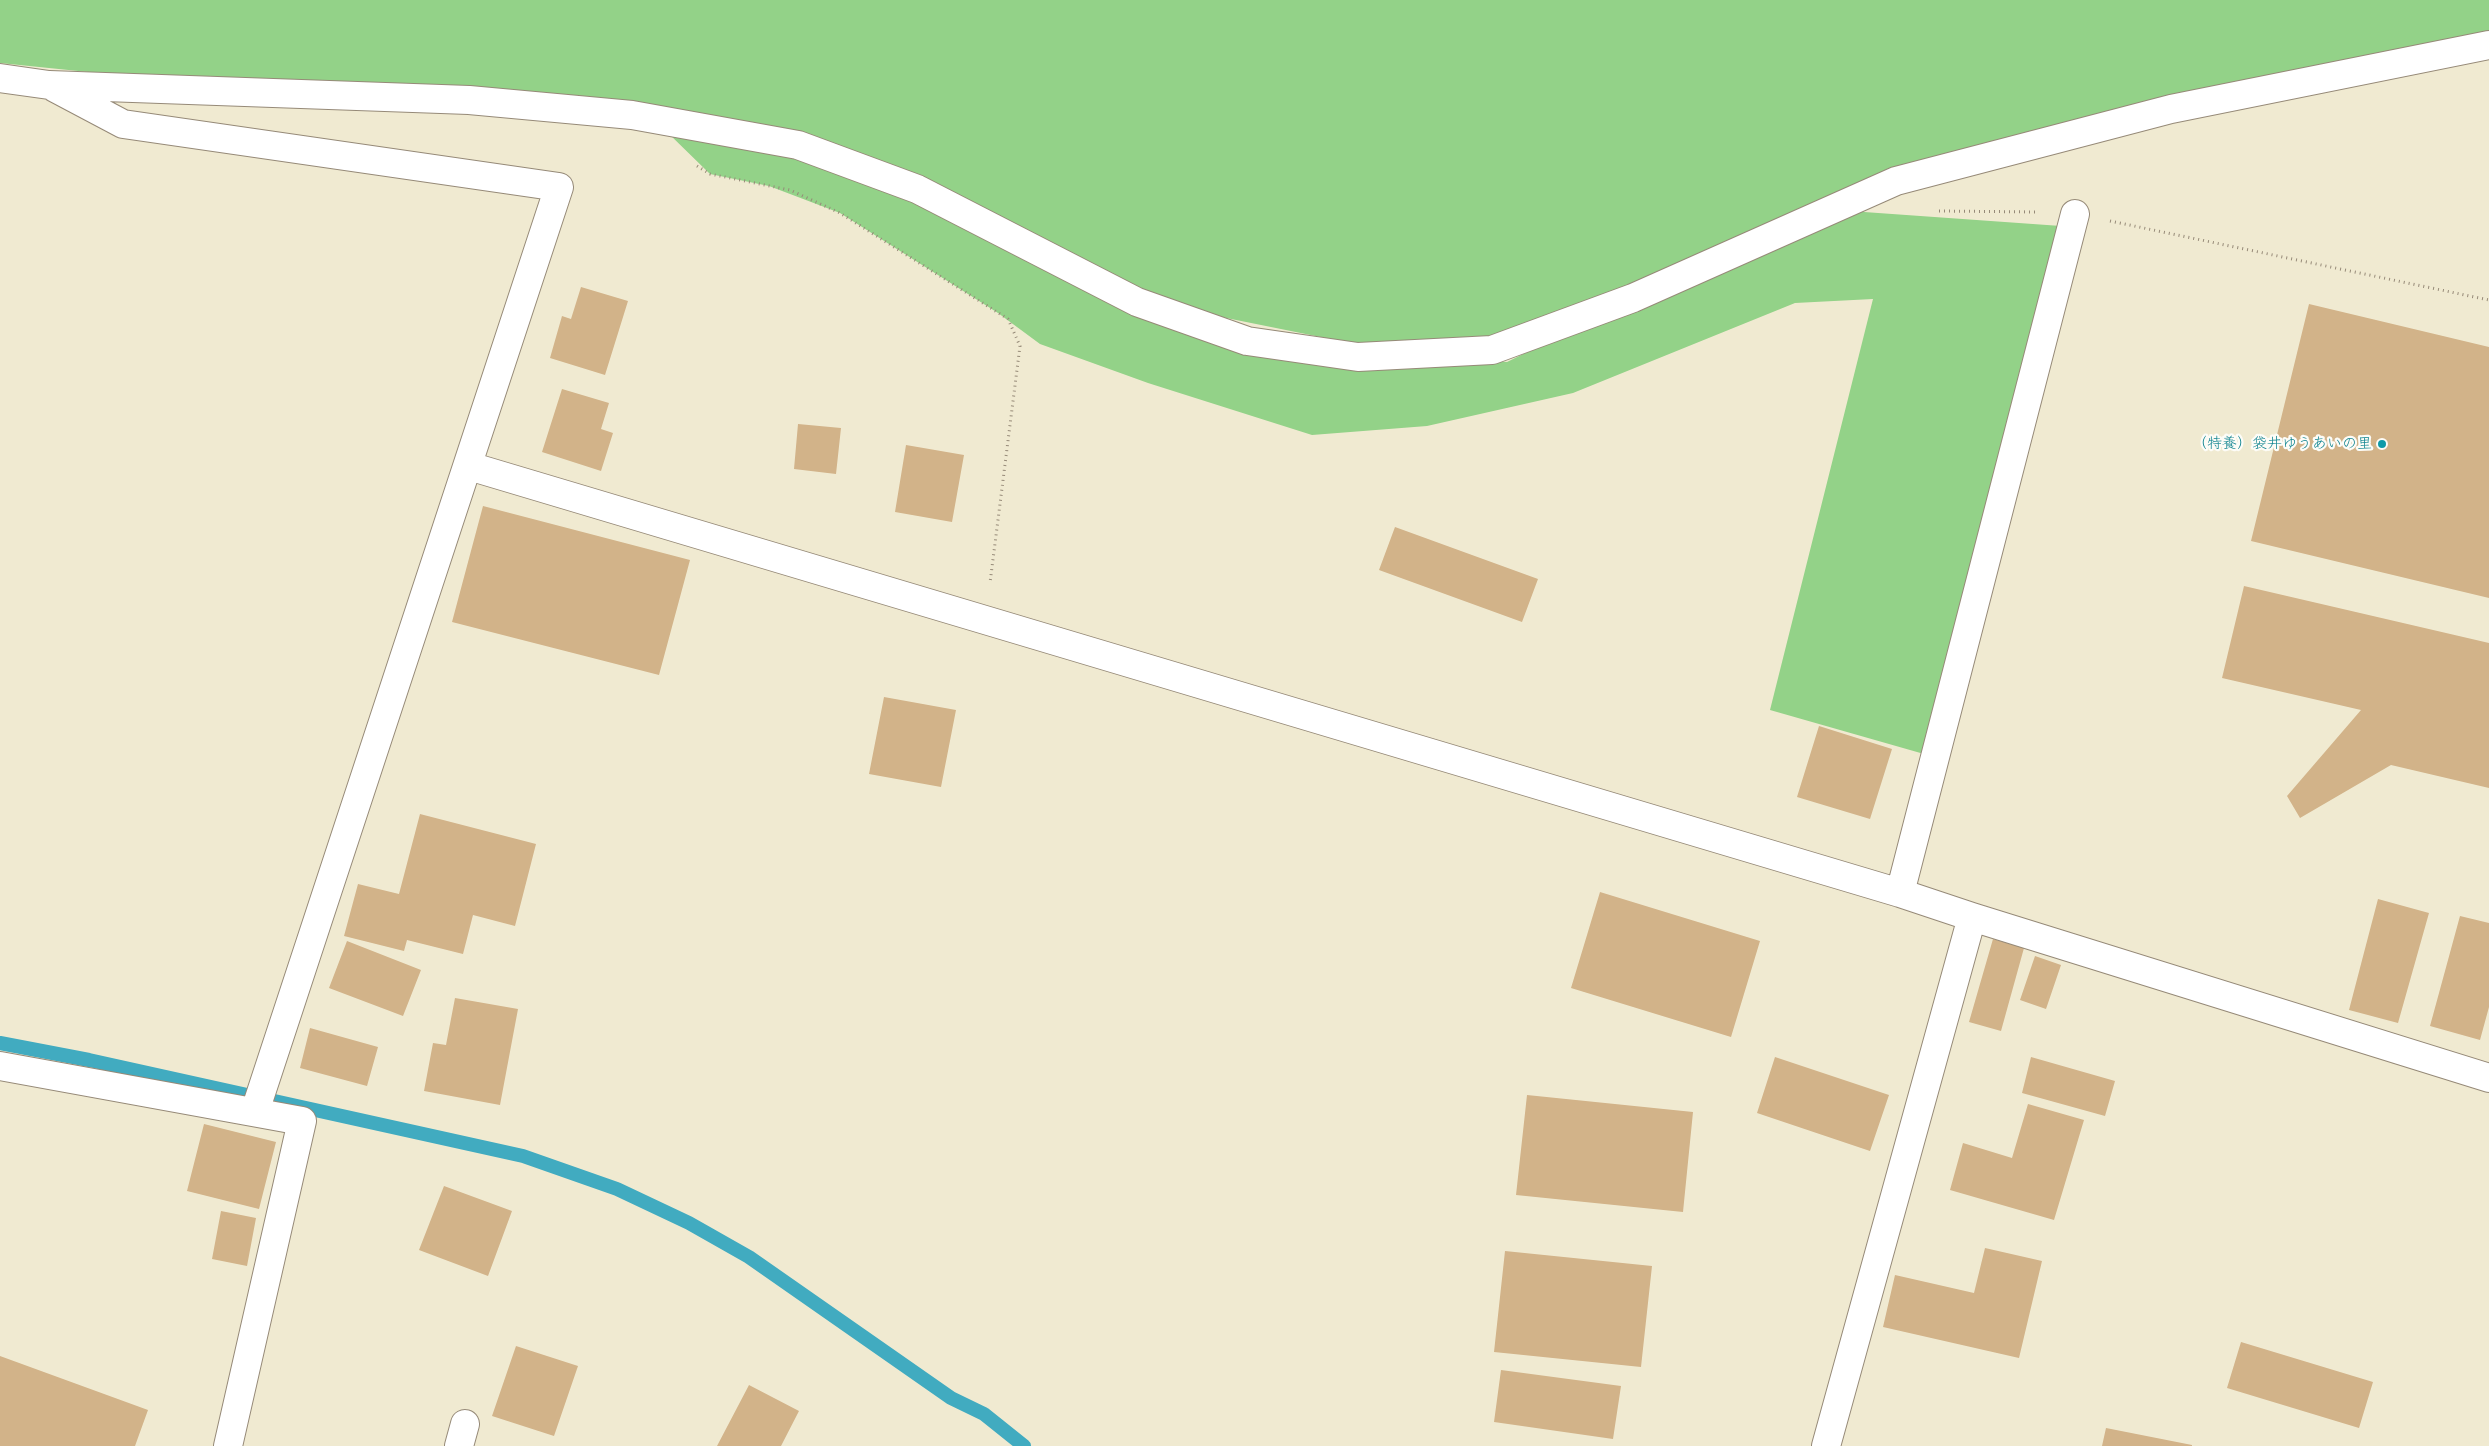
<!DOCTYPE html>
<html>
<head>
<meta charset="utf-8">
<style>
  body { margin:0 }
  canvas { display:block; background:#f0ead1 }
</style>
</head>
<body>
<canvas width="2489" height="1446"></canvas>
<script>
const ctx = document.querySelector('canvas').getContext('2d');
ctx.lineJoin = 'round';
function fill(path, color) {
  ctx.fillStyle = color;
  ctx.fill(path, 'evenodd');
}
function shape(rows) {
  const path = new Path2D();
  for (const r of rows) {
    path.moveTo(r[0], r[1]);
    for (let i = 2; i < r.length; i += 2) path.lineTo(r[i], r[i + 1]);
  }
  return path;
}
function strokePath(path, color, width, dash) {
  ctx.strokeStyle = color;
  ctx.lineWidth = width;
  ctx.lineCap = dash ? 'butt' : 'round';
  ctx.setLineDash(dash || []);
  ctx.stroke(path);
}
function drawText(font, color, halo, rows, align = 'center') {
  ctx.font = font + ' Delius,"Klee One",sans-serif';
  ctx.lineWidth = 4.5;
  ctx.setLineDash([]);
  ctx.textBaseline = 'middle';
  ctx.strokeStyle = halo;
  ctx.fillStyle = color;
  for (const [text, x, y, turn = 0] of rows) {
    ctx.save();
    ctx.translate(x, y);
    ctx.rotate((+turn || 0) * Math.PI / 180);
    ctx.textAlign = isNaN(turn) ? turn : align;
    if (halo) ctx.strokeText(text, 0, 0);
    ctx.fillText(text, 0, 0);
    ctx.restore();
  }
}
fill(shape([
  [0,0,2489,0,2489,51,1990,156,1850,211,2061,226,1924,754,1770,710,1873,299,1795,303,1573,393,1427,426,1312,435,1148,383,1040,344,998,313,840,213,769,186,710,174,666,131,0,63],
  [1796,233,1755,259,1656,289,1507,362,1410,354,1506,345],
  [1132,299,1400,353,1263,343]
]), '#93d288');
strokePath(shape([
  [0,1043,89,1060,523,1156,617,1189,689,1223,749,1257,951,1398,984,1414,1024,1446]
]), '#41abc0', 14);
fill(shape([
  [581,287,628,301,605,375,550,358,562,316,571,319],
  [2309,304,2489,347,2489,598,2251,541],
  [562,389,609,403,601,429,613,433,601,471,542,452],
  [798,424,841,428,836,474,794,469],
  [906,445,964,455,952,522,895,512],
  [483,506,690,560,659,675,452,622],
  [1395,527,1538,579,1522,622,1379,570],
  [2244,586,2489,643,2489,788,2391,765,2300,818,2287,796,2361,710,2222,678],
  [884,697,956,710,941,787,869,774],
  [1819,726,1892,749,1870,819,1797,797],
  [420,814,536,844,515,926,473,915,463,954,407,940,404,951,344,936,358,884,399,894],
  [1600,892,1760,941,1731,1037,1571,988],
  [2378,899,2429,913,2398,1023,2349,1010],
  [2460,916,2489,923,2489,1007,2480,1040,2430,1026],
  [1993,939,2024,948,2001,1031,1969,1022],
  [347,941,421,970,403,1016,329,988],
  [2035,956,2061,965,2046,1009,2020,1000],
  [455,998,518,1009,500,1105,424,1091,433,1043,446,1045],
  [310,1028,378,1047,367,1086,300,1068],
  [1775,1057,1889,1095,1870,1151,1757,1113],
  [2031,1057,2115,1081,2105,1116,2022,1093],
  [1527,1095,1693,1112,1683,1212,1516,1195],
  [2028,1104,2084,1120,2054,1220,1950,1190,1963,1143,2012,1158],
  [204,1124,276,1142,259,1209,187,1191],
  [444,1186,512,1211,488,1276,419,1250],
  [221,1211,256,1218,247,1266,212,1259],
  [1985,1248,2042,1261,2019,1358,1883,1327,1895,1275,1974,1293],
  [1505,1251,1652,1266,1641,1367,1494,1352],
  [2241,1342,2373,1382,2359,1428,2227,1388],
  [516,1346,578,1366,554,1436,492,1416],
  [0,1356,148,1410,135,1446,0,1446],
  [1501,1370,1621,1386,1613,1439,1494,1422],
  [749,1385,799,1411,781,1446,717,1446],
  [2106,1428,2192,1445,2192,1446,2102,1446]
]), '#d2b389');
const street = shape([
  [0,78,49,85,469,100,632,115,798,145,917,189,1137,302,1247,341,1358,357,1492,350,1633,298,1896,181,2171,109,2489,45],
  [55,88,123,124,559,187,255,1111],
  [469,466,1900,893,1972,917,2489,1078],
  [1900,893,2075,214],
  [0,1066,302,1121,228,1446],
  [459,1446,465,1424],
  [1826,1446,1972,917]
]);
strokePath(street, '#968a78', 30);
strokePath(shape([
  [697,166,710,174,790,190,840,213,1008,319,1020,346,990,583],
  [1939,211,2037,212],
  [2110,221,2489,300]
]), '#968a78', 3, [1, 4]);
strokePath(street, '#fff', 28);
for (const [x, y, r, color] of [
  [2382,444,5,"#0f9aa8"]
]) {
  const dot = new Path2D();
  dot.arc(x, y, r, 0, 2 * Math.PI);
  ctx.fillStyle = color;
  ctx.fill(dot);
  strokePath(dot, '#fdfcf7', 2);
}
drawText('15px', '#0d838f', '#fdfcf7', [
  ["（特養）袋井ゆうあいの里",2372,444]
], 'right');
</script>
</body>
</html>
